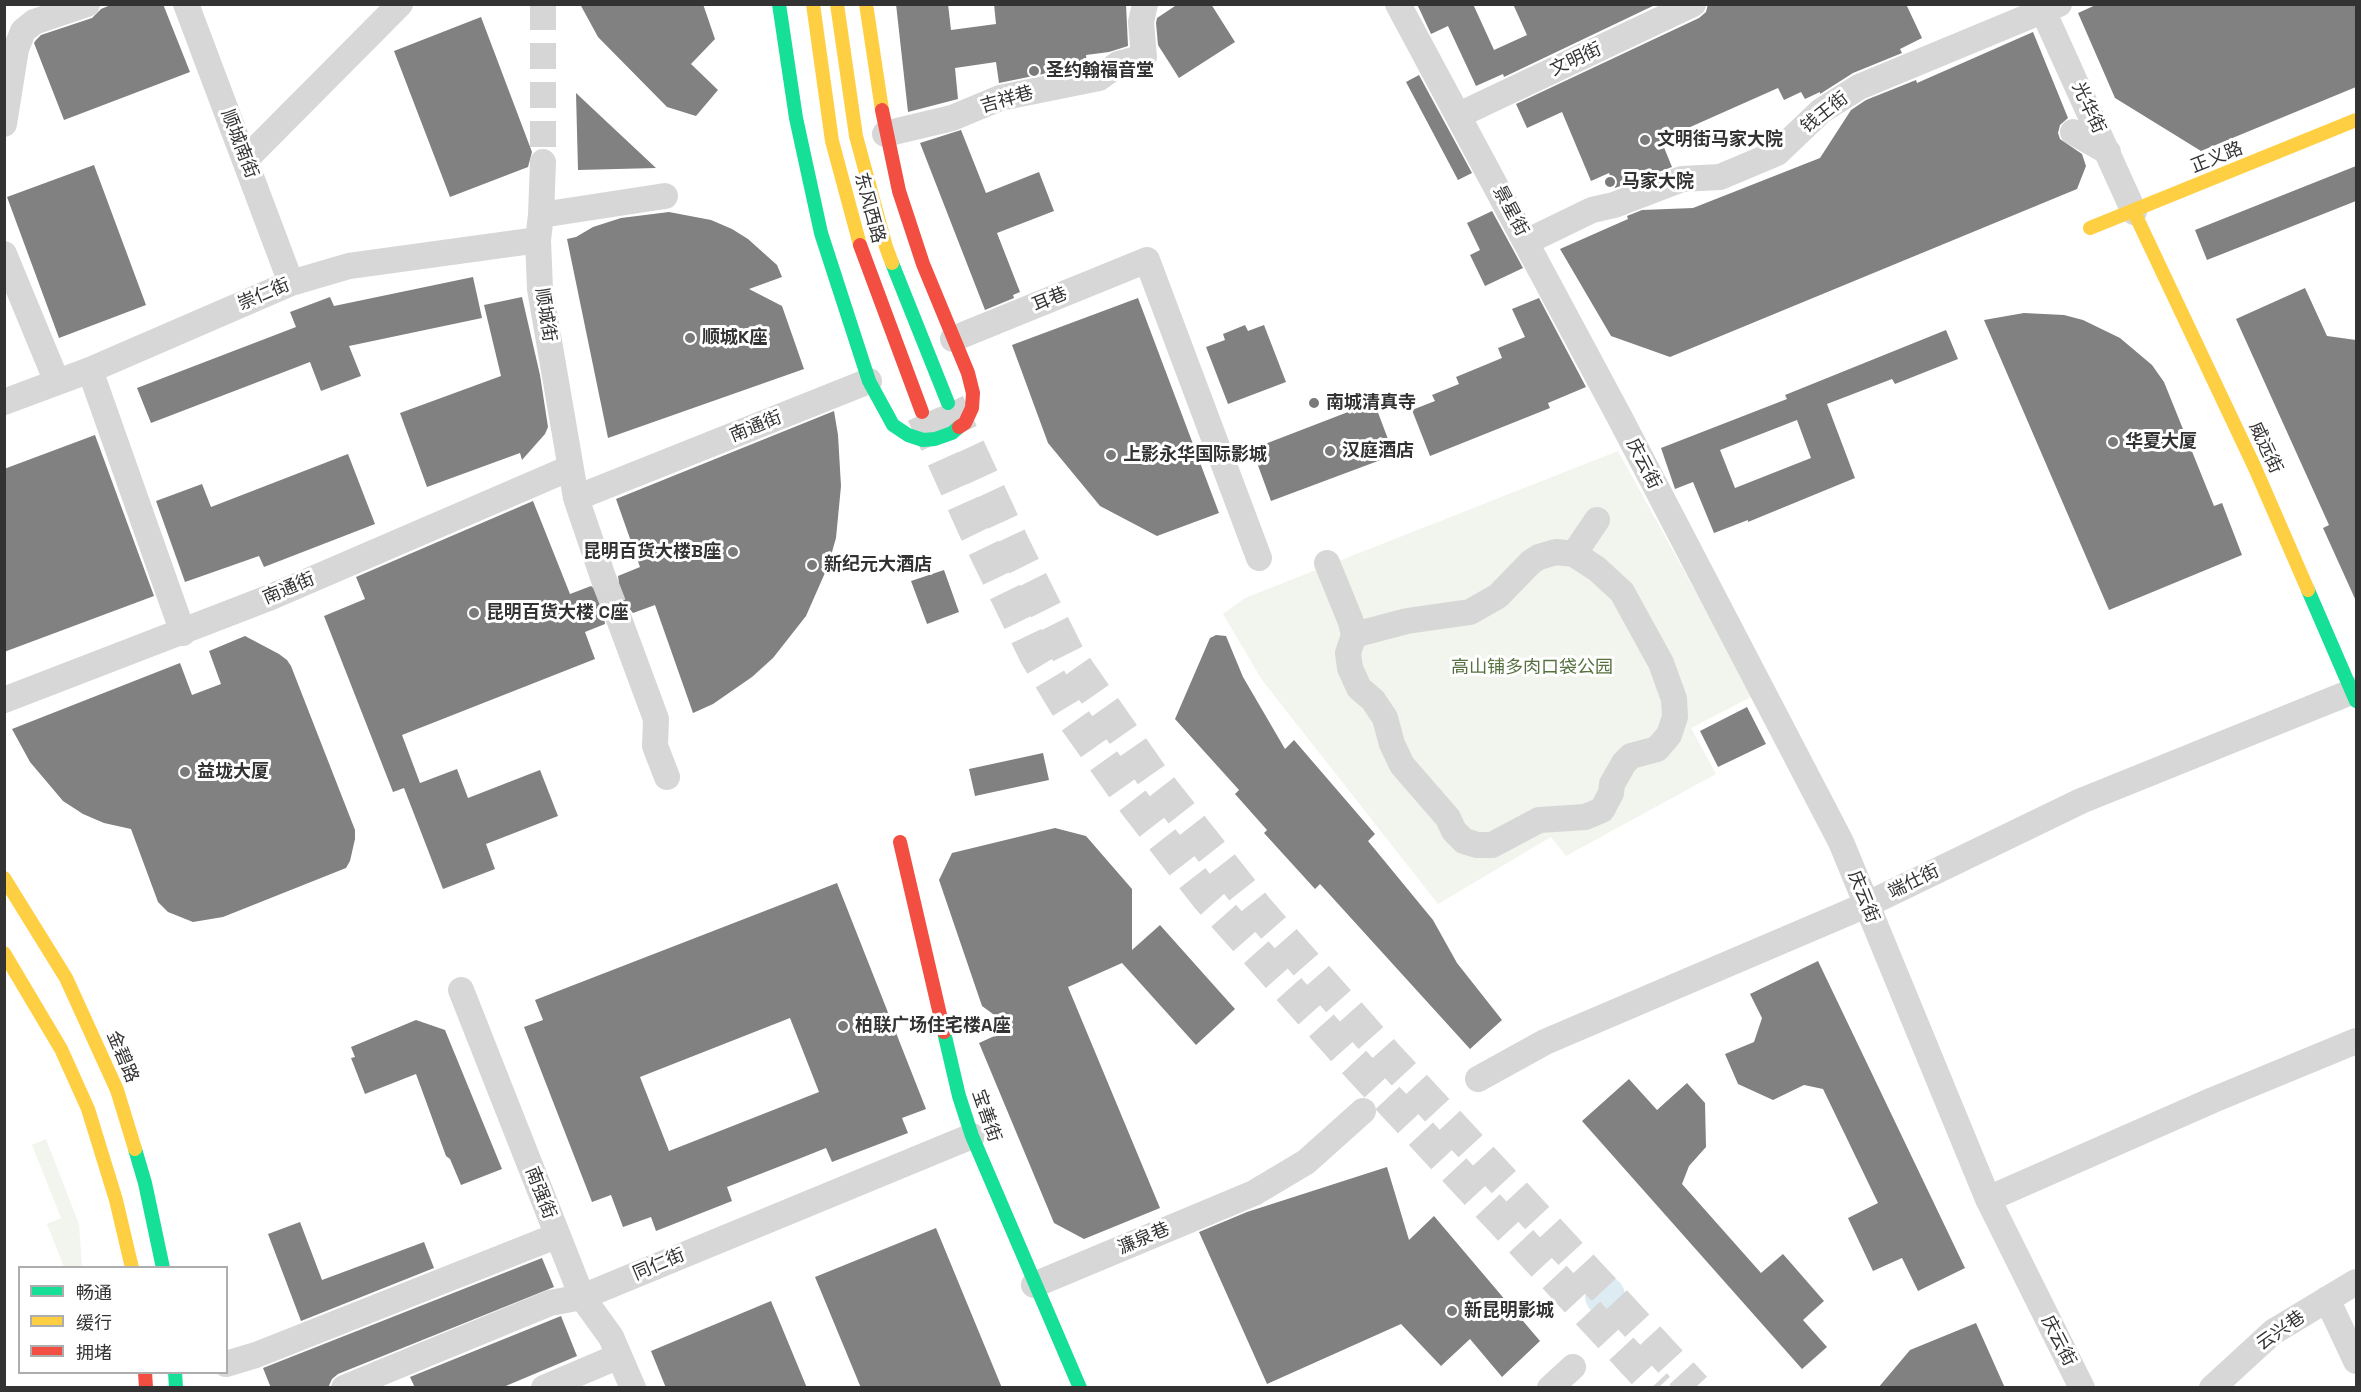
<!DOCTYPE html>
<html>
<head>
<meta charset="utf-8">
<style>
  body { margin:0 }
  #map { position:relative; width:2361px; height:1392px; overflow:hidden; background:#fff; font-family:"Space Grotesk","Noto Sans SC",sans-serif }
  canvas { display:block }
  .frame { position:absolute; inset:0; border:6px solid #333; pointer-events:none }
  .legend { position:absolute; left:18px; top:1266px; width:210px; height:108px; box-sizing:border-box; background:#fff; border:2px solid #adadad; margin:0; padding:8px 10px; list-style:none; font-size:18px; color:#333 }
  .legend li { display:flex; align-items:center; gap:12px; height:30px }
  .legend b { width:30px; border:2px solid #adadad }
</style>
</head>
<body>
<div id="map">
<canvas width="2361" height="1392"></canvas>
<div class="frame"></div>
<ul class="legend">
<li><b style="height:8px;background:#16e098"></b>畅通</li>
<li><b style="height:8px;background:#ffcf43"></b>缓行</li>
<li><b style="height:8px;background:#f24e42"></b>拥堵</li>
</ul>
</div>
<script>
const ctx = document.querySelector('canvas').getContext('2d');
ctx.lineJoin = 'round';
function fill(path, color) {
  ctx.fillStyle = color;
  ctx.fill(path, 'evenodd');
}
function shape(rows) {
  const path = new Path2D();
  for (const r of rows) {
    if (r.length === 3) {
      path.moveTo(r[0] + r[2], r[1]);
      path.arc(r[0], r[1], r[2], 0, 2 * Math.PI);
      continue;
    }
    path.moveTo(r[0], r[1]);
    for (let i = 2; i < r.length; i += 2) path.lineTo(r[i], r[i + 1]);
  }
  return path;
}
function strokePath(path, color, width, dash) {
  ctx.strokeStyle = color;
  ctx.lineWidth = width;
  ctx.lineCap = dash ? 'butt' : 'round';
  ctx.setLineDash(dash || []);
  ctx.stroke(path);
}
function drawText(font, color, halo, rows, align = 'center') {
  ctx.font = font + ' "Space Grotesk","Noto Sans SC",sans-serif';
  ctx.lineWidth = 6;
  ctx.setLineDash([]);
  ctx.textBaseline = 'middle';
  ctx.strokeStyle = halo;
  ctx.fillStyle = color;
  for (const [text, x, y, turn = 0] of rows) {
    ctx.save();
    ctx.translate(x, y);
    ctx.rotate((+turn || 0) * Math.PI / 180);
    ctx.textAlign = isNaN(turn) ? turn : align;
    if (halo) ctx.strokeText(text, 0, 0);
    ctx.fillText(text, 0, 0);
    ctx.restore();
  }
}
fill(shape([
  [1618,451,1753,696,1691,728,1716,774,1566,856,1551,837,1438,904,1262,680,1223,614,1245,598],
  [46,1139,79,1224,82,1267,64,1267,47,1224,61,1218,32,1145]
]), '#f1f5ed');
fill(shape([
  [1605,1296,20]
]), '#ddebf3');
fill(shape([
  [113,4,163,4,190,72,64,120,34,43,36,40,41,35,92,18,101,9],
  [580,4,703,4,715,39,691,64,718,90,696,116,667,107,598,37],
  [896,4,948,4,951,30,996,24,994,4,1126,4,1128,46,1109,52,1086,55,1087,65,999,83,996,62,955,68,958,99,908,112],
  [1178,4,1211,4,1235,42,1179,78,1158,45,1156,23,1157,18],
  [1417,4,1473,4,1494,50,1527,35,1513,4,1657,4,1504,77,1503,74,1476,86,1448,26,1431,34],
  [1708,4,1906,4,1922,38,1900,49,1902,53,1853,73,1820,94,1820,92,1805,99,1801,92,1784,100,1778,88,1661,140,1672,167,1615,188,1609,173,1591,181,1562,112,1527,128,1516,104,1699,18,1706,12],
  [2098,4,2356,4,2356,87,2201,151,2115,98,2078,13],
  [481,17,532,152,528,167,450,197,394,51],
  [2033,32,2068,118,2060,125,2058,133,2060,139,2082,154,2086,166,2077,189,1670,357,1611,336,1560,249,1628,219,1627,216,1642,210,1693,208,1820,158,1851,110,1866,100,1916,80,1917,83],
  [1419,75,1472,173,1458,180,1406,82],
  [576,93,656,168,578,170],
  [961,130,986,193,1039,172,1054,211,997,233,1020,292,1013,295,1014,298,985,310,920,143],
  [94,165,146,305,59,338,7,197],
  [2356,166,2356,201,2207,260,2195,230],
  [1492,211,1523,268,1485,286,1470,255,1480,250,1467,223],
  [669,212,711,220,732,229,748,239,777,265,782,277,749,289,782,306,804,369,608,438,567,239,576,237,593,227,621,218],
  [473,277,482,318,349,346,361,376,321,391,310,362,151,423,137,388,296,327,290,312,330,297,334,306],
  [2305,288,2327,336,2356,340,2356,601,2323,528,2329,525,2236,319],
  [522,297,540,375,548,427,545,434,522,460,520,453,427,487,400,413,501,376,484,305],
  [1138,298,1219,513,1157,536,1100,506,1048,443,1012,345],
  [1539,298,1586,387,1548,403,1550,408,1430,456,1412,410,1435,401,1432,395,1459,384,1456,377,1502,358,1498,348,1525,337,1512,309],
  [2024,313,2064,315,2083,320,2120,338,2152,365,2164,382,2214,506,2222,503,2242,555,2109,610,1984,320],
  [1245,325,1248,331,1264,325,1286,382,1228,404,1206,347,1225,340,1223,334],
  [1946,330,1958,359,1895,384,1892,379,1827,404,1855,478,1748,522,1748,520,1714,533,1693,482,1675,489,1661,448,1787,399,1785,395],
  [1797,420,1811,458,1735,488,1720,450],
  [1374,402,1394,455,1271,501,1252,449],
  [834,411,838,435,841,486,836,538,828,566,806,616,773,658,752,677,713,704,693,713,655,605,633,613,628,607,621,604,614,605,607,610,604,617,605,624,585,632,595,659,402,735,420,783,457,769,468,798,540,770,558,816,486,844,495,869,443,889,404,788,393,792,324,616,365,599,356,577,533,501,570,594,591,586,601,595,609,594,615,590,619,583,618,576,640,567,616,499],
  [95,435,154,596,4,652,4,469],
  [348,454,375,524,264,567,259,556,185,582,156,501,202,484,211,507],
  [944,570,959,612,927,624,911,581],
  [1216,635,1226,636,1243,677,1285,749,1294,740,1375,834,1368,841,1433,920,1457,963,1502,1020,1470,1049,1320,884,1315,889,1264,833,1267,830,1235,794,1239,790,1175,719,1210,638],
  [245,636,279,654,287,660,291,666,355,830,355,839,350,861,346,868,223,917,193,922,168,912,158,902,131,829,104,823,83,814,63,801,30,762,12,729,180,663,192,695,221,684,209,651],
  [1747,707,1766,744,1718,767,1700,731],
  [1043,753,1049,780,975,796,969,769],
  [1055,828,1086,836,1132,889,1132,950,1160,925,1235,1009,1196,1045,1122,963,1068,987,1160,1208,1084,1239,1054,1223,979,1043,1012,1028,982,1006,939,880,952,853],
  [837,883,926,1109,902,1118,908,1133,832,1162,826,1148,801,1158,727,1187,732,1201,656,1231,651,1217,623,1227,611,1195,592,1202,524,1027,543,1020,535,1000],
  [790,1018,819,1092,669,1151,640,1077],
  [1818,961,1965,1268,1918,1291,1902,1258,1873,1271,1848,1218,1878,1203,1823,1089,1804,1085,1773,1100,1738,1084,1725,1054,1754,1042,1762,1018,1750,994],
  [416,1020,445,1030,502,1169,461,1185,450,1159,446,1156,416,1074,365,1094,351,1058,355,1057,351,1047],
  [1629,1079,1657,1110,1687,1083,1705,1103,1706,1147,1689,1166,1682,1184,1761,1273,1783,1254,1824,1301,1803,1320,1827,1347,1802,1369,1582,1121],
  [1387,1167,1409,1240,1434,1216,1540,1341,1502,1377,1470,1339,1441,1366,1401,1324,1267,1384,1199,1232,1247,1212],
  [300,1222,322,1280,424,1242,434,1268,301,1321,268,1234],
  [936,1228,1002,1388,861,1388,815,1277],
  [542,1258,554,1287,338,1374,332,1379,328,1388,271,1388,263,1368],
  [771,1301,807,1388,666,1388,651,1351],
  [561,1316,577,1356,501,1388,415,1388,410,1377],
  [1976,1323,2005,1388,1878,1388,1910,1350]
]), '#818181');
strokePath(shape([
  [543,4,543,162],
  [604,580,619,619]
]), '#d6d6d6', 26, [26, 13]);
strokePath(shape([
  [948,403,1014,546,1070,658,1153,777,1257,909,1386,1055,1695,1388],
  [923,414,974,528,1036,656,1074,719,1125,791,1207,897,1353,1061,1658,1388]
]), '#d6d6d6', 33, [33, 16]);
strokePath(shape([
  [186,4,291,283],
  [1398,4,1620,418,1841,842,1988,1199,2082,1388],
  [2040,4,2134,212],
  [1459,115,1693,4],
  [4,124,16,49,23,31,34,22,87,4],
  [2073,132,2108,152],
  [885,134,952,118,1000,98,1099,78,1118,64,1144,57,1141,22,1145,4],
  [245,160,400,4],
  [543,162,541,215,538,240,540,289,576,498,604,580],
  [541,215,665,196],
  [1526,242,1592,210,1614,205,1682,179,1720,177,1777,153,1821,111,1859,87,2059,4],
  [4,254,57,382],
  [953,339,1147,260,1259,558],
  [90,370,183,633],
  [4,402,90,370,291,283,349,266,538,240],
  [576,498,869,381],
  [1574,554,1597,520],
  [1327,563,1351,622,1354,635,1348,653,1350,668,1359,688,1373,700,1385,718,1392,744,1402,765,1448,818,1454,831,1464,841,1477,845,1492,845,1539,820,1585,817,1602,810,1611,793,1612,784,1624,763,1631,756,1657,749,1669,735,1675,717,1674,699,1661,663,1622,592,1597,569,1574,554,1556,552,1539,557,1531,562,1498,596,1470,612,1407,621,1354,635],
  [619,619,656,719,655,746,667,777],
  [4,700,271,597,570,468],
  [461,990,582,1297,611,1337,633,1388],
  [1478,1079,1545,1042,1866,905,2081,801,2356,690],
  [1988,1199,2213,1100,2356,1041],
  [1034,1285,1254,1193,1306,1162,1363,1111],
  [2327,1299,2356,1361],
  [226,1364,256,1355,556,1236],
  [344,1388,550,1303,582,1297,972,1136],
  [544,1388,619,1356],
  [1550,1388,1573,1367],
  [2212,1388,2273,1332,2356,1282]
]), '#d7d7d7', 26);
strokePath(shape([
  [779,4,796,118,821,233,869,381,893,425,908,435,923,440,935,439,952,433,959,427],
  [892,263,948,403],
  [2308,590,2356,701],
  [944,1032,959,1096,972,1136,1080,1388],
  [135,1149,145,1183,163,1268],
  [175,1372,176,1388]
]), '#16e098', 14);
strokePath(shape([
  [813,4,832,141,860,245],
  [837,4,856,136,886,247,892,263],
  [866,4,882,110],
  [2134,212,2255,468,2308,590],
  [2090,228,2356,120],
  [4,878,66,978,117,1090,135,1149],
  [4,953,61,1049,88,1109,116,1200,132,1268]
]), '#ffcf43', 14);
strokePath(shape([
  [882,110,899,191,923,264,968,373,973,393,972,408,965,423,959,427],
  [860,245,922,412],
  [900,842,944,1032],
  [145,1372,146,1388]
]), '#f24e42', 14);
for (const [x, y, r, color] of [
  [1034,71,6,"#7a7a7a"],
  [1645,140,6,"#7a7a7a"],
  [1610,182,6,"#7a7a7a"],
  [690,338,6,"#7a7a7a"],
  [1314,403,6,"#7a7a7a"],
  [2113,442,6,"#7a7a7a"],
  [1330,451,6,"#7a7a7a"],
  [1111,455,6,"#7a7a7a"],
  [733,552,6,"#7a7a7a"],
  [812,565,6,"#7a7a7a"],
  [474,613,6,"#7a7a7a"],
  [185,772,6,"#7a7a7a"],
  [843,1026,6,"#7a7a7a"],
  [1452,1311,6,"#7a7a7a"]
]) {
  const dot = new Path2D();
  dot.arc(x, y, r, 0, 2 * Math.PI);
  ctx.fillStyle = color;
  ctx.fill(dot);
  strokePath(dot, '#fff', 2);
}
drawText('18px', '#333', '#fff', [
  ["文明街",1576,60,-25],
  ["吉祥巷",1007,100,-16],
  ["光华街",2088,108,65],
  ["钱王街",1825,113,-38],
  ["顺城南街",239,144,69],
  ["正义路",2217,158,-22],
  ["东风西路",869,208,75],
  ["景星街",1510,211,62],
  ["崇仁街",264,295,-23],
  ["耳巷",1050,300,-22],
  ["顺城街",545,315,81],
  ["南通街",756,427,-22],
  ["威远街",2265,448,65],
  ["庆云街",1643,464,63],
  ["南通街",289,589,-23],
  ["端仕街",1914,882,-26],
  ["庆云街",1863,897,68],
  ["金碧路",122,1057,67],
  ["宝善街",986,1116,71],
  ["南强街",540,1193,69],
  ["濂泉巷",1144,1239,-23],
  ["同仁街",659,1265,-23],
  ["云兴巷",2281,1331,-35],
  ["庆云街",2058,1341,63]
]);
drawText('bold 18px', '#333', '#fff', [
  ["圣约翰福音堂",1046,71],
  ["文明街马家大院",1657,140],
  ["马家大院",1622,182],
  ["顺城K座",702,338],
  ["南城清真寺",1326,403],
  ["华夏大厦",2125,442],
  ["汉庭酒店",1342,451],
  ["上影永华国际影城",1123,455],
  ["昆明百货大楼B座",721,552,"right"],
  ["新纪元大酒店",824,565],
  ["昆明百货大楼 C座",486,613],
  ["益垅大厦",197,772],
  ["柏联广场住宅楼A座",855,1026],
  ["新昆明影城",1464,1311]
], 'left');
drawText('18px', '#56703f', '#fff', [
  ["高山铺多肉口袋公园",1532,668]
]);
</script>
</body>
</html>
